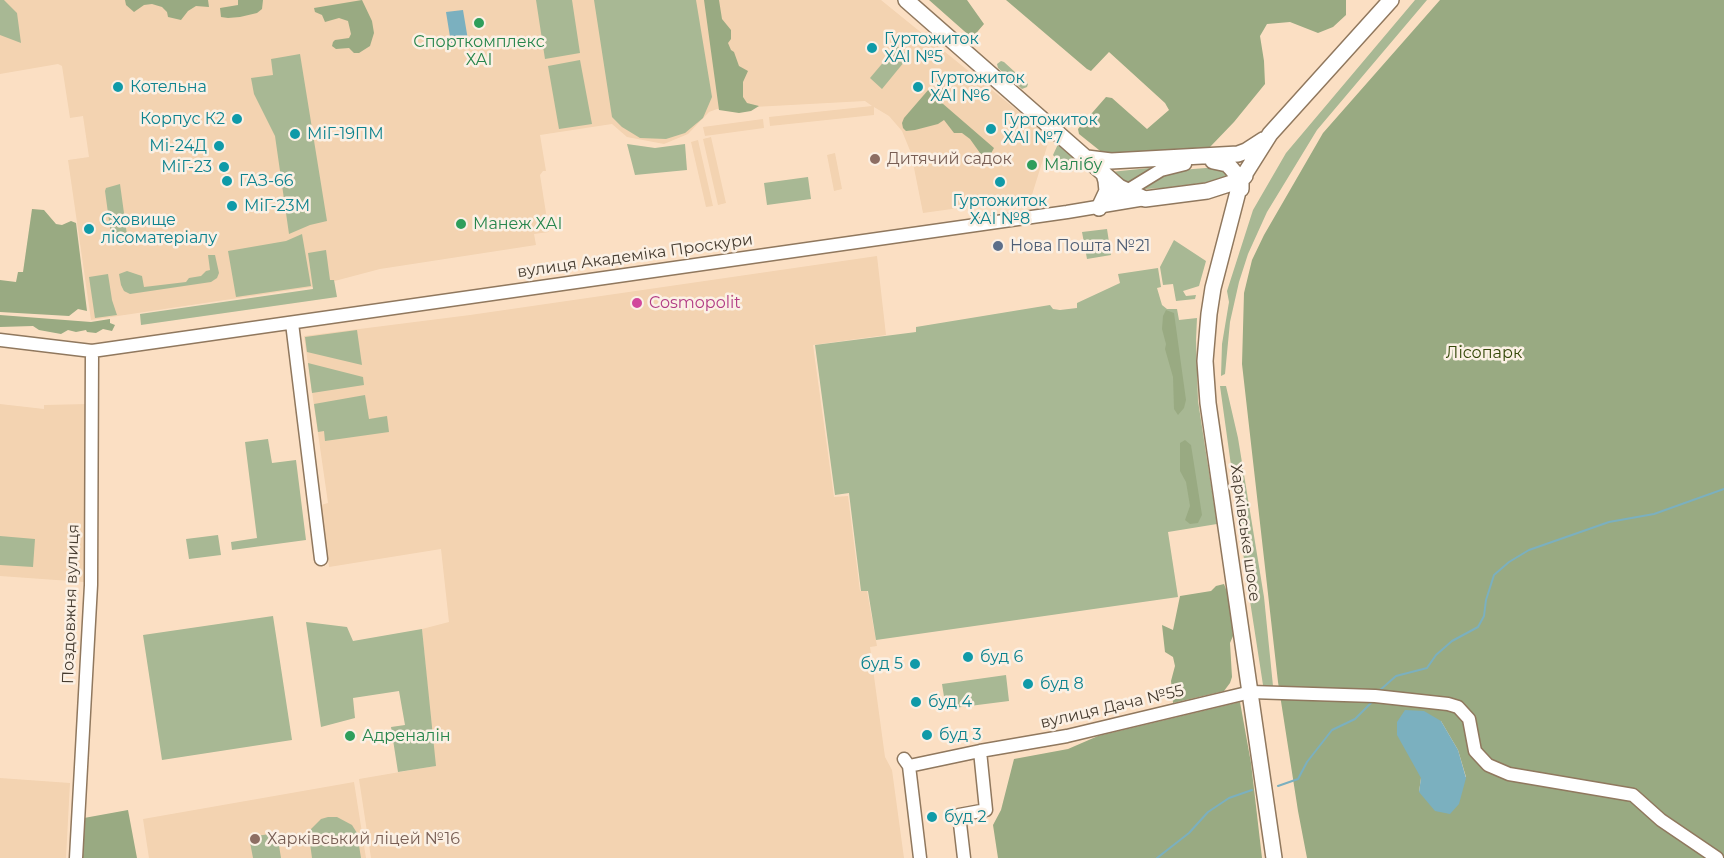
<!DOCTYPE html>
<html>
<head>
<meta charset="utf-8">
<style>
  body { margin:0 }
  canvas { display:block; background:#fbdfc3 }
</style>
</head>
<body>
<canvas width="1724" height="858"></canvas>
<script>
const ctx = document.querySelector('canvas').getContext('2d');
ctx.lineJoin = 'round';
function fill(path, color) {
  ctx.fillStyle = color;
  ctx.fill(path, 'evenodd');
}
function shape(rows) {
  const path = new Path2D();
  for (const r of rows) {
    path.moveTo(r[0], r[1]);
    for (let i = 2; i < r.length; i += 2) path.lineTo(r[i], r[i + 1]);
  }
  return path;
}
function strokePath(path, color, width, dash) {
  ctx.strokeStyle = color;
  ctx.lineWidth = width;
  ctx.lineCap = dash ? 'butt' : 'round';
  ctx.setLineDash(dash || []);
  ctx.stroke(path);
}
function drawText(font, color, halo, rows, align = 'center') {
  ctx.font = font + ' Montserrat,sans-serif';
  ctx.lineWidth = 5;
  ctx.setLineDash([]);
  ctx.textBaseline = 'middle';
  ctx.strokeStyle = halo;
  ctx.fillStyle = color;
  for (const [text, x, y, turn = 0] of rows) {
    ctx.save();
    ctx.translate(x, y);
    ctx.rotate((+turn || 0) * Math.PI / 180);
    ctx.textAlign = isNaN(turn) ? turn : align;
    if (halo) ctx.strokeText(text, 0, 0);
    ctx.fillText(text, 0, 0);
    ctx.restore();
  }
}
fill(shape([
  [0,0,881,0,1050,137,1031,198,923,213,911,153,902,131,889,116,874,107,874,115,770,126,769,117,872,106,865,101,717,109,709,112,688,134,664,144,627,137,612,124,540,135,546,171,543,171,540,175,549,232,534,234,536,245,380,269,312,287,91,320,68,160,89,157,83,116,70,118,62,66,58,64,0,74],
  [763,119,764,128,705,136,703,127],
  [711,137,726,203,718,205,703,139],
  [698,140,713,206,706,207,691,142],
  [835,153,842,189,834,191,827,155],
  [877,256,886,335,813,345,834,497,848,496,860,591,867,591,877,646,870,647,885,757,892,770,904,858,371,858,359,779,435,766,422,629,449,622,441,549,329,567,321,505,328,503,304,336,470,315],
  [0,404,44,409,44,405,88,404,84,582,0,576],
  [0,778,70,783,66,858,0,858],
  [354,782,366,858,149,858,143,819]
]), '#f3d3b1');
fill(shape([
  [0,0,4,0,17,13,21,43,0,35],
  [536,0,572,0,580,53,545,59],
  [594,0,696,0,712,97,703,118,685,133,666,139,640,138,622,127,612,117],
  [1415,0,1427,0,1317,130,1267,212,1248,254,1239,282,1230,322,1225,374,1221,376,1222,344,1229,302,1227,291,1253,210,1286,153],
  [897,46,909,56,882,89,870,78],
  [300,54,327,221,310,225,289,234,275,136,254,94,251,78,273,75,271,59],
  [580,60,592,124,559,129,548,66],
  [1001,61,1004,62,1028,84,1027,87,1022,89,998,68,997,64],
  [1059,142,1087,169,1074,165,1072,172,1067,171,1053,155],
  [627,144,655,148,685,144,687,170,635,175],
  [1218,167,1228,167,1228,176,1217,181,1163,188,1146,189,1139,187,1152,179,1181,170],
  [1149,168,1149,170,1126,184,1111,172],
  [808,177,811,199,767,205,764,183],
  [120,184,127,235,113,237,111,235,105,191,106,188],
  [1107,229,1111,255,1087,259,1082,232],
  [302,234,311,286,236,297,228,251,286,241],
  [1174,240,1206,261,1199,286,1183,291,1186,296,1196,295,1195,299,1176,301,1173,284,1163,285,1160,267],
  [326,250,330,280,334,280,337,297,141,325,140,314,313,289,308,253],
  [208,255,215,255,219,273,217,278,211,282,130,294,124,291,121,285,119,274,127,271,142,276,144,287,186,282,189,278,201,276,206,271,210,270],
  [1158,268,1161,287,1157,288,1162,305,1167,309,1177,309,1179,320,1197,318,1196,340,1198,401,1217,524,1168,532,1178,597,876,640,868,591,861,591,849,493,835,495,815,345,916,332,916,327,1050,305,1053,309,1060,310,1077,308,1077,303,1120,283,1118,274],
  [108,274,112,300,117,315,95,318,89,277],
  [357,330,362,365,307,352,305,337],
  [308,363,363,377,364,385,312,393],
  [1220,386,1226,386,1238,438,1264,597,1273,686,1266,688,1263,685,1248,588],
  [365,395,369,419,387,416,389,432,325,441,324,431,318,432,314,404],
  [268,439,272,463,296,460,306,540,232,550,231,542,257,538,245,442],
  [218,535,221,555,189,559,186,539],
  [0,536,35,539,33,567,0,565],
  [273,616,292,740,162,760,143,635],
  [306,622,347,627,353,641,422,629,436,766,398,772,391,727,405,725,399,691,353,698,355,718,321,727],
  [1006,675,1009,701,946,709,942,684],
  [328,817,337,817,352,825,357,833,361,858,312,858,309,836,311,829,321,819],
  [277,833,281,858,253,858,249,837]
]), '#a8b894');
fill(shape([
  [125,0,208,0,209,7,196,6,188,11,181,20,168,17,167,12,162,7,152,4,144,5,134,12,126,5],
  [238,0,263,0,262,9,257,13,240,17,228,18,221,17,220,8,238,5],
  [362,0,372,21,374,33,370,46,359,53,354,53,349,48,336,49,332,46,333,42,335,40,349,38,351,34,348,21,339,18,325,22,322,15,315,12,314,8],
  [704,0,719,0,722,19,731,30,731,39,728,43,731,50,734,52,739,66,748,71,743,82,743,97,747,103,759,106,751,111,739,113,719,110],
  [929,0,967,0,984,24,972,38],
  [1006,0,1346,0,1346,15,1333,27,1318,33,1290,22,1267,24,1260,36,1264,61,1265,84,1234,122,1210,147,1104,154,1079,134,1078,129,1106,97,1112,98,1147,129,1169,110,1165,103,1109,52,1091,71,1087,69],
  [1440,0,1724,0,1724,858,1307,858,1298,811,1278,682,1242,364,1244,293,1252,260,1264,235,1323,133],
  [1441,721,1458,750,1466,777,1419,792,1421,778],
  [941,88,950,90,942,103,994,148,988,159,980,153,970,139,962,133,954,133,944,120,938,124,915,130,906,131,903,128,902,123,904,118,929,89,937,91],
  [32,209,44,210,56,224,62,225,71,221,76,223,87,311,78,309,69,316,0,312,0,280,16,282,18,272,23,272],
  [1166,310,1174,313,1186,400,1184,408,1178,415,1174,409,1173,377,1165,349,1166,344,1162,329,1163,316],
  [0,315,91,322,110,319,110,323,115,325,112,331,103,329,96,333,87,332,86,330,76,332,68,330,61,334,39,330,33,326,0,327],
  [1185,440,1191,445,1202,515,1198,523,1190,524,1185,520,1190,506,1186,482,1180,471,1180,443],
  [1224,584,1229,597,1233,636,1230,643,1232,677,1230,683,1224,691,1173,703,1171,681,1175,666,1173,657,1165,652,1162,625,1173,630,1180,596,1211,591,1216,586],
  [1240,702,1251,763,1262,858,998,858,993,825,1001,810,1014,759,1068,749,1098,736],
  [128,810,137,858,82,858,84,818]
]), '#99aa82');
fill(shape([
  [463,10,468,40,451,43,446,12],
  [1405,710,1424,711,1441,721,1458,750,1466,778,1459,804,1450,814,1435,811,1419,792,1421,778,1397,735,1397,722]
]), '#7bb0bf');
strokePath(shape([
  [1379,691,1396,676,1427,668,1436,655,1452,641,1478,627,1484,616,1486,600,1494,575,1509,562,1529,550,1609,522,1654,514,1724,489],
  [1278,786,1298,779,1307,762,1332,730,1355,719,1373,701],
  [1157,858,1189,833,1208,812,1229,798,1252,790]
]), '#7bb0bf', 2);
const minor = shape([
  [1104,205,1161,170,1185,164],
  [292,323,321,559],
  [0,340,92,351,1067,212,1145,199],
  [904,759,909,766,980,751,1067,736,1251,692,1375,696,1448,704,1458,707,1469,719,1475,751,1488,765,1509,774,1633,795,1661,820,1717,858],
  [909,766,920,858],
  [76,858,91,585,92,351],
  [964,858,959,815,986,810,980,751]
]);
const major = shape([
  [906,0,1119,187,1145,199,1207,191,1241,180,1245,176],
  [1087,158,1111,161,1238,154,1246,151,1263,140],
  [1213,161,1227,164,1231,168,1241,180,1241,189],
  [1099,208,1107,191,1106,181,1104,174],
  [1274,858,1208,403,1205,361,1209,314,1213,288,1241,180,1270,134,1391,0]
]);
strokePath(minor, '#90785e', 15);
strokePath(major, '#90785e', 18);
strokePath(minor, '#fff', 12);
strokePath(major, '#fff', 15);
for (const [x, y, r, color] of [
  [479,23,6,"#2e9e5b"],
  [872,48,6,"#0f9aa8"],
  [118,87,6,"#0f9aa8"],
  [918,87,6,"#0f9aa8"],
  [237,119,6,"#0f9aa8"],
  [991,129,6,"#0f9aa8"],
  [295,134,6,"#0f9aa8"],
  [219,146,6,"#0f9aa8"],
  [875,159,6,"#8d6e63"],
  [1032,165,6,"#2e9e5b"],
  [224,167,6,"#0f9aa8"],
  [227,181,6,"#0f9aa8"],
  [1000,182,6,"#0f9aa8"],
  [232,206,6,"#0f9aa8"],
  [461,224,6,"#2e9e5b"],
  [89,229,6,"#0f9aa8"],
  [998,246,6,"#5c6f8a"],
  [637,303,6,"#d1479c"],
  [968,657,6,"#0f9aa8"],
  [915,664,6,"#0f9aa8"],
  [1028,684,6,"#0f9aa8"],
  [916,702,6,"#0f9aa8"],
  [927,735,6,"#0f9aa8"],
  [350,736,6,"#2e9e5b"],
  [932,817,6,"#0f9aa8"],
  [255,839,6,"#8d6e63"]
]) {
  const dot = new Path2D();
  dot.arc(x, y, r, 0, 2 * Math.PI);
  ctx.fillStyle = color;
  ctx.fill(dot);
  strokePath(dot, '#fbf0e4', 2);
}
drawText('16px', '#0d838f', '#fbf0e4', [
  ["Гуртожиток",884,39],
  ["ХАІ №5",884,57],
  ["Гуртожиток",930,78],
  ["ХАІ №6",930,96],
  ["Котельна",130,87],
  ["Корпус К2",225,119,"right"],
  ["Гуртожиток",1003,120],
  ["ХАІ №7",1003,138],
  ["МіГ-19ПМ",307,134],
  ["Мі-24Д",207,146,"right"],
  ["МіГ-23",212,167,"right"],
  ["ГАЗ-66",239,181],
  ["Гуртожиток",1000,201,"center"],
  ["ХАІ №8",1000,219,"center"],
  ["МіГ-23М",244,206],
  ["Сховище",101,220],
  ["лісоматеріалу",101,238],
  ["буд 6",980,657],
  ["буд 5",903,664,"right"],
  ["буд 8",1040,684],
  ["буд 4",928,702],
  ["буд 3",939,735],
  ["буд 2",944,817]
], 'left');
drawText('16px', '#27864d', '#fbf0e4', [
  ["Спорткомплекс",479,42,"center"],
  ["ХАІ",479,60,"center"],
  ["Малібу",1044,165],
  ["Манеж ХАІ",473,224],
  ["Адреналін",362,736]
], 'left');
drawText('16px', '#785e54', '#fbf0e4', [
  ["Дитячий садок",887,159],
  ["Харківський ліцей №16",267,839]
], 'left');
drawText('16px', '#4e5e75', '#fbf0e4', [
  ["Нова Пошта №21",1010,246]
], 'left');
drawText('16px', '#453b2f', '#fbf0e4', [
  ["вулиця Академіка Проскури",635,256,-8],
  ["Харківське шосе",1245,533,82],
  ["Поздовжня вулиця",71,604,-88],
  ["вулиця Дача №55",1112,707,-13]
]);
drawText('16px', '#b23c85', '#fbf0e4', [
  ["Cosmopolit",649,303]
], 'left');
drawText('16px', '#344808', '#fbf0e4', [
  ["Лісопарк",1484,353]
]);
</script>
</body>
</html>
